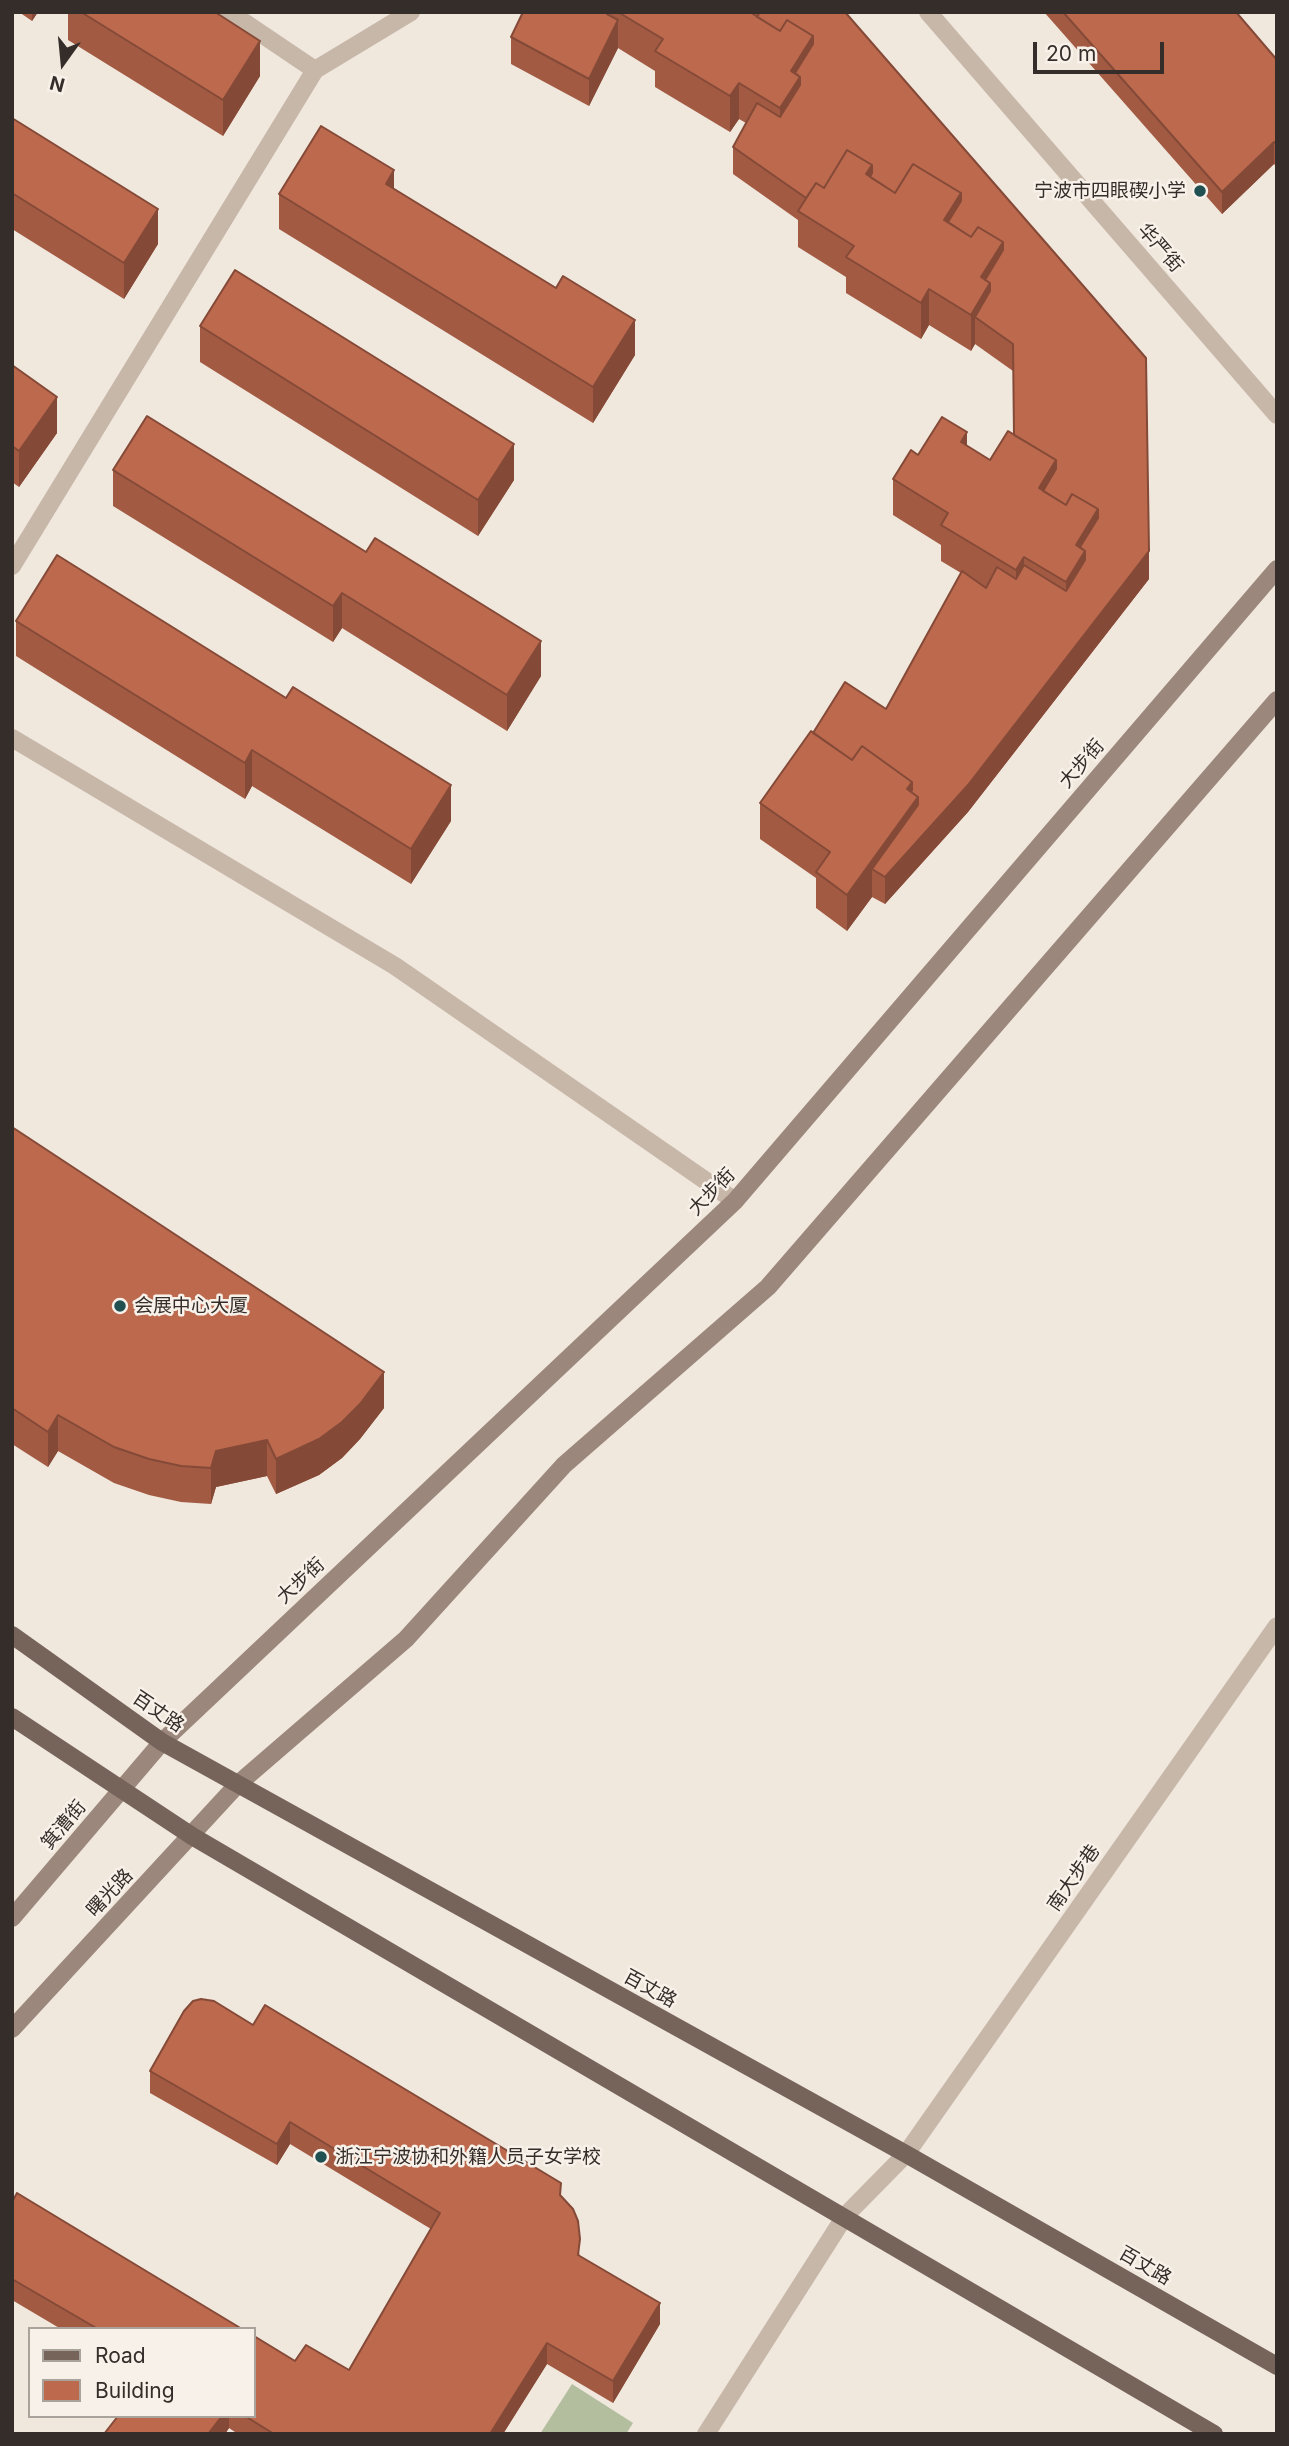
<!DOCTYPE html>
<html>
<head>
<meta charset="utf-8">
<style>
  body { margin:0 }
  #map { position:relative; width:1289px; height:2446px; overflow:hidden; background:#f0e7dd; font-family:Inter,sans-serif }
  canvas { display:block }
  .frame { position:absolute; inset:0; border:14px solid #352d29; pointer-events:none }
  .legend { position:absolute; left:28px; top:2327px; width:228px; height:91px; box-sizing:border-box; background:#f8f1e9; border:2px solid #aaa39c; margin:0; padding:9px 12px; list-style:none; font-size:21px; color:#352d29 }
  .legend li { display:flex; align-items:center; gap:14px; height:35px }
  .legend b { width:35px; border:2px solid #aaa39c }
  .north { position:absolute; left:28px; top:28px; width:70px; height:70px; -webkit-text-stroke:5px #f8f1e9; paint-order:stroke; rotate:195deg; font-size:19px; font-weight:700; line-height:28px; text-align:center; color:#352d29 }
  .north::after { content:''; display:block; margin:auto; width:24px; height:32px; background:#352d29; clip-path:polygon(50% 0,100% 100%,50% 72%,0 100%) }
  .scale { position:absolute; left:1033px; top:42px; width:131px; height:32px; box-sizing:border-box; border:4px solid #352d29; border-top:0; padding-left:9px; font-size:21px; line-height:24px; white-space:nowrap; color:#352d29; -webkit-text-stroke:5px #f8f1e9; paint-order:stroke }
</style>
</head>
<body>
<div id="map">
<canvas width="1289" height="2446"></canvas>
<div class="frame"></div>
<ul class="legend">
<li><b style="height:9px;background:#76645b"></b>Road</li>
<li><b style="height:19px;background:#bc694e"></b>Building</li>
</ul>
<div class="north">N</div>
<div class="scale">20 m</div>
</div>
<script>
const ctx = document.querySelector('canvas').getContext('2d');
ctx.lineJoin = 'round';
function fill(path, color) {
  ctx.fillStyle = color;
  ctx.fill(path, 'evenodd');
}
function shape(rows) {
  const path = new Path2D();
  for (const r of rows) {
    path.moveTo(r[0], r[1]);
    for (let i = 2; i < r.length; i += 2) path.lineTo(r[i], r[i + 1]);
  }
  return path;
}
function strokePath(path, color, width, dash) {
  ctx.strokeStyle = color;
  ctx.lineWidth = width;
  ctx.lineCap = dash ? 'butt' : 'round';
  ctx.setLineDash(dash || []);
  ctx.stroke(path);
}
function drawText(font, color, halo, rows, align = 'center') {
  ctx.font = font + ' Inter,"Noto Sans SC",sans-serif';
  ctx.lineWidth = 5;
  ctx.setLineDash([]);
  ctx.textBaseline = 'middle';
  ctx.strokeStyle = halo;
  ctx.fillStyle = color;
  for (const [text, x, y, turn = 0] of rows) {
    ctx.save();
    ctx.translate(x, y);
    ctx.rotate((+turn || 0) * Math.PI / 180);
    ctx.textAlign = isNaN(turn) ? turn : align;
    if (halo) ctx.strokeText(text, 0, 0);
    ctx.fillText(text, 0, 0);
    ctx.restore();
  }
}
fill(shape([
  [572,2384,633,2423,626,2434,540,2434]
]), '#b3be9e');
strokePath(shape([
  [229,12,315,70],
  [928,12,1277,415],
  [12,566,315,70,411,12],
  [12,738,395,966,735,1201],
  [706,2434,845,2216,906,2154,1277,1626]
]), '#c7b7a9', 18);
strokePath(shape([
  [12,1918,162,1742,735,1201,1277,569],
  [12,2029,238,1784,406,1639,564,1465,768,1287,1277,700]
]), '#9b877b', 18);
strokePath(shape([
  [12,1635,162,1742,906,2154,1277,2366],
  [12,1717,192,1836,1214,2434]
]), '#76645b', 18);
fill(shape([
  [19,12,38,12,32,21],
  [68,12,215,12,260,76,223,136,68,40],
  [523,12,845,12,1149,579,968,812,885,904,872,897,847,931,816,908,816,878,760,839,760,803,813,733,886,709,961,573,941,561,941,545,893,515,893,479,918,455,967,446,990,460,1014,435,1013,371,975,344,971,351,929,325,921,339,846,293,846,277,798,247,798,220,733,174,733,147,746,123,739,119,730,132,655,87,655,71,618,48,589,106,511,64,511,37],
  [1044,12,1236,12,1277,60,1277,167,1274,164,1222,214],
  [12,118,158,244,124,299,12,229],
  [394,189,556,288,635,355,593,423,279,229,279,194],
  [200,326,514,480,478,536,200,362],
  [12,365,57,433,19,487,12,482],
  [113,470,541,676,507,731,342,628,333,642,113,506],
  [16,621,286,698,451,821,411,884,252,786,245,799,16,656],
  [12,1127,384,1408,360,1439,342,1458,319,1475,276,1494,267,1476,216,1487,211,1504,181,1502,149,1495,114,1483,58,1451,48,1467,12,1444],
  [253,2025,561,2197,580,2256,660,2324,613,2403,547,2364,503,2434,238,2434,229,2428,225,2434,104,2434,118,2416,254,2416,295,2361,349,2370,431,2229,290,2144,277,2165,150,2093,150,2071],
  [12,2202,242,2329,61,2329,12,2300]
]), '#a25a43');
fill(shape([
  [32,12,38,12,32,21],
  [618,20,618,48,589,106,589,79],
  [813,36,813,71,780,144,780,108,791,71],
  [260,41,260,76,223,136,223,100],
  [739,83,739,119,730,132,730,96],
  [1274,142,1274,164,1222,214,1222,192],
  [872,165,872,187,866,174],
  [394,170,394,206,386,184],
  [961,193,961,229,944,220],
  [158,209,158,244,124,299,124,263],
  [1003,242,1003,278,975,317,975,344,971,351,971,315,981,277],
  [929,289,929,325,921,339,921,303],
  [635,320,635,355,593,423,593,387],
  [57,397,57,433,19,487,19,451],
  [967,432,967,468,961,442],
  [514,444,514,480,478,536,478,500],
  [1056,460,1056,496,1039,488],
  [1098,509,1098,545,1066,618,1066,582,1076,545],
  [1149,551,1149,579,968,812,885,904,885,877,872,869,872,897,847,931,847,895,918,797],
  [1024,557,1024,593,1016,606,1016,570],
  [342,593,342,628,333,642,333,606],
  [541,641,541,676,507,731,507,695],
  [252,750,252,786,245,799,245,763],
  [912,782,912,801,907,789],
  [451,785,451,821,411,884,411,849],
  [384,1372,384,1408,360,1439,342,1458,319,1475,276,1494,276,1459],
  [58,1415,58,1451,48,1467,48,1432],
  [267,1440,267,1476,216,1487,211,1504,211,1468,216,1451],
  [290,2122,290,2144,277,2165,277,2144],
  [660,2303,660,2324,613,2403,613,2381],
  [547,2343,547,2364,503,2434,490,2434],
  [222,2416,229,2416,229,2428,225,2434,208,2434]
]), '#844a37');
const building = shape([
  [81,12,215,12,260,41,223,100,81,12],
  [523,12,607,12,607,14,618,20,589,79,511,37,523,12],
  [618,12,755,12,753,14,780,31,787,20,813,36,791,71,800,77,780,108,739,83,730,96,655,51,663,39,618,12],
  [760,12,845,12,1146,358,1149,551,968,785,885,877,872,869,918,805,918,797,911,792,912,790,912,782,862,746,852,760,813,733,845,682,886,709,962,571,986,588,997,567,1016,579,1024,565,1066,591,1085,560,1085,551,1080,547,1098,518,1098,509,1072,494,1066,505,1043,491,1056,469,1056,460,1014,435,1013,344,975,317,990,291,990,283,985,280,1003,250,1003,242,978,227,971,237,948,222,961,201,961,193,913,164,895,193,870,177,872,173,872,165,847,150,824,188,816,183,806,198,733,147,757,103,780,117,800,85,800,77,795,73,813,44,813,36,787,20,780,31,757,17,760,12],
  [1063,12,1236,12,1277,60,1277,145,1274,142,1222,192,1063,12],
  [12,118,158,209,124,263,12,193,12,118],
  [321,126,394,170,386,184,556,288,563,276,635,320,593,387,279,194,321,126],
  [847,150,872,165,866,174,895,193,913,164,961,193,944,220,971,237,978,227,1003,242,981,277,990,283,971,315,929,289,921,303,846,257,854,246,798,211,816,183,824,188,847,150],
  [235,270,514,444,478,500,200,326,235,270],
  [12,365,57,397,19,451,12,446,12,365],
  [147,416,366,552,375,538,541,641,507,695,342,593,333,606,113,470,147,416],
  [942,417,967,432,961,442,990,460,1008,431,1056,460,1039,488,1066,505,1072,494,1098,509,1076,545,1085,551,1066,582,1024,557,1016,570,941,525,948,513,893,479,911,450,918,455,942,417],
  [57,555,286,698,293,687,451,785,411,849,252,750,245,763,16,621,57,555],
  [811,731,852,760,862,746,912,782,907,789,918,797,847,895,816,872,830,852,760,803,811,731],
  [12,1127,384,1372,360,1404,342,1422,319,1439,276,1459,267,1440,216,1451,211,1468,181,1466,149,1459,114,1447,58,1415,48,1432,12,1408,12,1127],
  [201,1999,214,2001,253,2025,265,2005,561,2183,560,2195,573,2209,578,2221,580,2239,578,2255,660,2303,613,2381,547,2343,490,2434,274,2434,245,2416,254,2416,254,2336,295,2361,306,2345,349,2370,440,2213,290,2122,277,2144,150,2071,184,2011,193,2001,201,1999],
  [17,2193,242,2329,98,2329,12,2279,12,2202,17,2193],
  [118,2416,222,2416,208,2434,104,2434,118,2416]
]);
fill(building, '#bc694e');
strokePath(building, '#844a37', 2);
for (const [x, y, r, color] of [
  [1200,191,7,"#215053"],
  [120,1306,7,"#215053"],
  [321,2157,7,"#215053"]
]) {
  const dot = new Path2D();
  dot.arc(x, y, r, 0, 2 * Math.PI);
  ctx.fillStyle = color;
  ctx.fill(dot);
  strokePath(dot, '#f8f1e9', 2.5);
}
drawText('19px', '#352d29', '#f8f1e9', [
  ["宁波市四眼碶小学",1186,191,"right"],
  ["会展中心大厦",134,1306],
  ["浙江宁波协和外籍人员子女学校",335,2157]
], 'left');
drawText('19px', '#352d29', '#f8f1e9', [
  ["华严街",1160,248,49],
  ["大步街",1082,764,-49],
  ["大步街",712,1192,-46],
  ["大步街",301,1581,-43],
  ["百丈路",158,1712,34],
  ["箕漕街",64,1825,-50],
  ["南大步巷",1074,1878,-55],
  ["曙光路",110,1893,-47],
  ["百丈路",650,1989,29],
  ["百丈路",1145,2266,30]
]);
</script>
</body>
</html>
